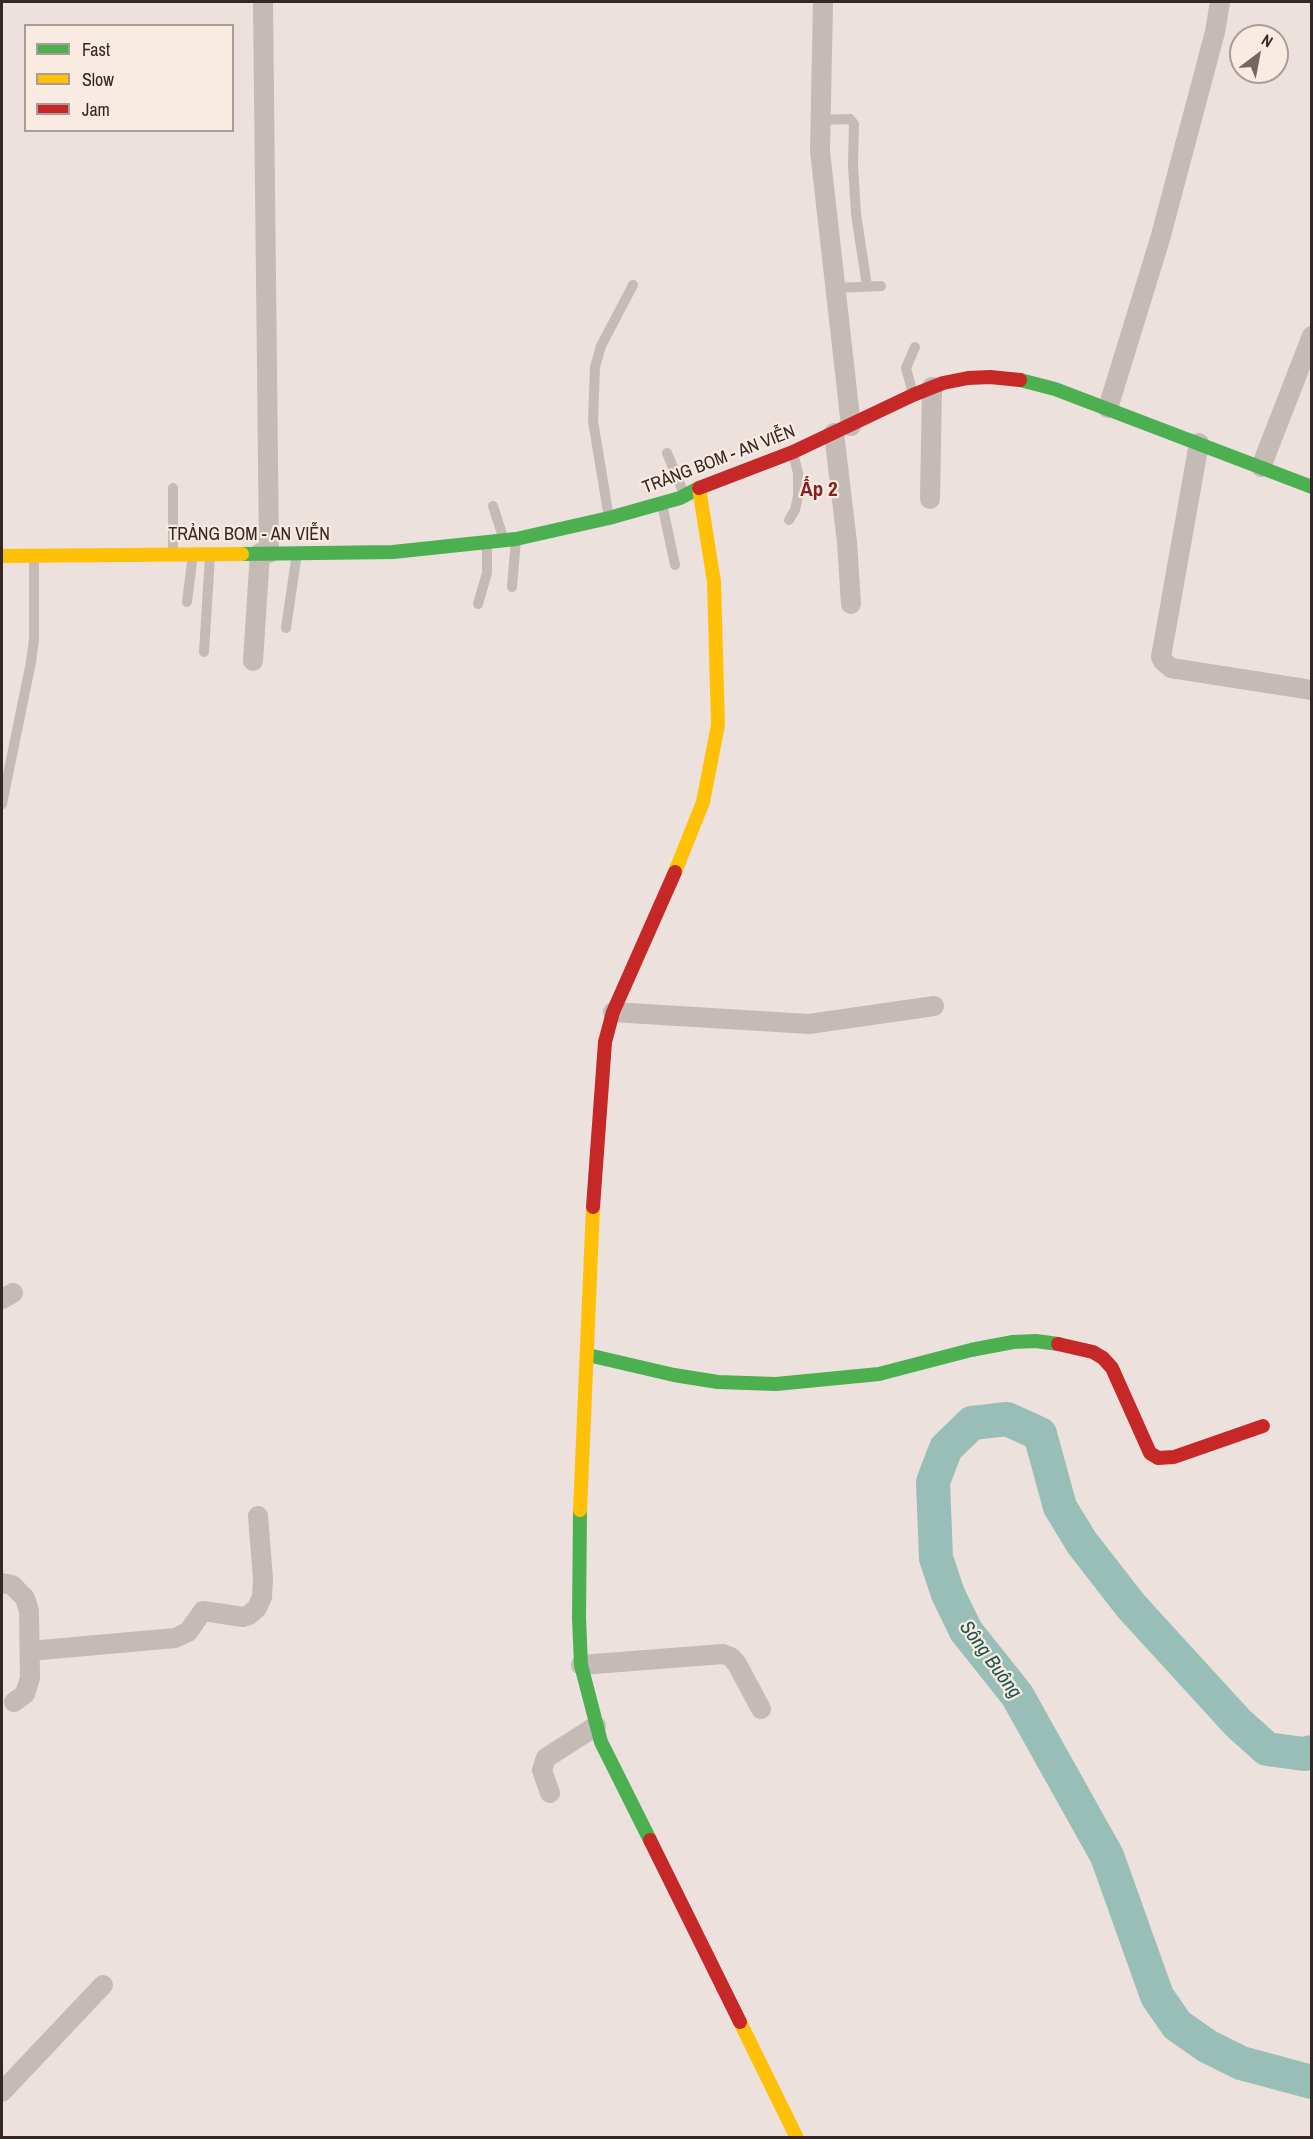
<!DOCTYPE html>
<html>
<head>
<meta charset="utf-8">
<style>
  body { margin:0 }
  #map { position:relative; width:1313px; height:2139px; overflow:hidden; background:#ece1dc; font-family:"Archivo Narrow",sans-serif }
  canvas { display:block }
  .frame { position:absolute; inset:0; border:3px solid #342725; pointer-events:none }
  .legend { position:absolute; left:24px; top:24px; width:210px; height:108px; box-sizing:border-box; background:#f9eae2; border:2px solid #aa9c96; margin:0; padding:8px 10px; list-style:none; font-size:18px; color:#342725 }
  .legend li { display:flex; align-items:center; gap:12px; height:30px }
  .legend b { width:30px; border:2px solid #aa9c96 }
  .north { position:absolute; left:1229px; top:24px; width:60px; height:60px; box-sizing:border-box; background:#f9eae2; border:2px solid #aa9c96; border-radius:50%; rotate:32deg; font-size:16px; font-weight:700; line-height:24px; text-align:center; color:#342725 }
  .north::after { content:''; display:block; margin:auto; width:21px; height:27px; background:#746865; clip-path:polygon(50% 0,100% 100%,50% 72%,0 100%) }
</style>
</head>
<body>
<div id="map">
<canvas width="1313" height="2139"></canvas>
<div class="frame"></div>
<ul class="legend">
<li><b style="height:8px;background:#4caf50"></b>Fast</li>
<li><b style="height:8px;background:#ffc107"></b>Slow</li>
<li><b style="height:8px;background:#c62828"></b>Jam</li>
</ul>
<div class="north">N</div>
</div>
<script>
const ctx = document.querySelector('canvas').getContext('2d');
ctx.lineJoin = 'round';
function shape(rows) {
  const path = new Path2D();
  for (const r of rows) {
    path.moveTo(r[0], r[1]);
    for (let i = 2; i < r.length; i += 2) path.lineTo(r[i], r[i + 1]);
  }
  return path;
}
function strokePath(path, color, width, dash) {
  ctx.strokeStyle = color;
  ctx.lineWidth = width;
  ctx.lineCap = dash ? 'butt' : 'round';
  ctx.setLineDash(dash || []);
  ctx.stroke(path);
}
function drawText(font, color, halo, rows, align = 'center') {
  ctx.font = font + ' "Archivo Narrow",sans-serif';
  ctx.lineWidth = 4.5;
  ctx.setLineDash([]);
  ctx.textBaseline = 'middle';
  ctx.strokeStyle = halo;
  ctx.fillStyle = color;
  for (const [text, x, y, turn = 0] of rows) {
    ctx.save();
    ctx.translate(x, y);
    ctx.rotate((+turn || 0) * Math.PI / 180);
    ctx.textAlign = isNaN(turn) ? turn : align;
    if (halo) ctx.strokeText(text, 0, 0);
    ctx.fillText(text, 0, 0);
    ctx.restore();
  }
}
strokePath(shape([
  [1312,1752,1304,1754,1267,1749,1238,1723,1131,1606,1082,1543,1060,1507,1040,1434,1007,1419,972,1423,946,1448,933,1482,936,1558,948,1594,966,1631,1017,1695,1107,1856,1157,1996,1177,2025,1207,2046,1241,2063,1312,2082]
]), '#98beb7', 34);
strokePath(shape([
  [821,120,850,119,854,124,853,165,856,214,867,286],
  [835,288,881,286],
  [913,394,906,368,915,347],
  [667,453,685,496],
  [173,488,173,554],
  [662,504,675,565],
  [493,506,504,540],
  [609,518,593,421,595,367,601,346,633,285],
  [789,520,795,510,798,496,798,473,793,453],
  [512,587,516,539],
  [187,602,193,554],
  [478,604,487,573,487,543],
  [286,628,297,553],
  [204,652,210,556],
  [2,804,31,662,34,639,34,556]
]), '#c4bab6', 10);
strokePath(shape([
  [263,2,269,553],
  [823,2,820,151,851,426],
  [1108,408,1160,239,1215,32,1220,2],
  [834,433,847,542,851,604],
  [1199,443,1161,657,1163,661,1171,668,1312,690],
  [1261,467,1312,336],
  [930,499,932,387],
  [253,661,260,553],
  [613,1012,809,1024,934,1006],
  [2,1299,13,1293],
  [2,1583,12,1585,25,1598,29,1611,30,1678,25,1694,14,1702],
  [30,1651,175,1638,188,1632,203,1611,243,1617,249,1615,257,1608,262,1597,263,1579,258,1516],
  [581,1665,723,1654,731,1657,737,1664,761,1709],
  [550,1793,542,1770,546,1758,596,1726],
  [2,2092,103,1985]
]), '#c4bab6', 20);
strokePath(shape([
  [1020,380,1055,389,1312,487],
  [242,554,393,552,516,539,609,518,680,498,699,488],
  [588,1355,674,1375,718,1382,776,1384,879,1374,971,1350,1013,1342,1036,1341,1058,1344],
  [580,1510,579,1618,581,1665,601,1742,650,1840]
]), '#4caf50', 14);
strokePath(shape([
  [2,556,242,554],
  [675,872,703,802,718,725,714,582,699,488],
  [580,1510,593,1207],
  [740,2022,797,2138]
]), '#ffc107', 14);
strokePath(shape([
  [699,488,793,452,913,395,943,383,968,378,990,377,1020,380],
  [593,1207,605,1042,613,1012,675,872],
  [1058,1344,1093,1352,1103,1358,1112,1368,1150,1453,1158,1458,1174,1457,1263,1426],
  [650,1840,740,2022]
]), '#c62828', 14);
drawText('18px', '#342725', '#f9eae2', [
  ["TRẢNG BOM - AN VIỄN",719,460,-21],
  ["TRẢNG BOM - AN VIỄN",249,535]
]);
drawText('italic 20px', '#19574f', '#f9eae2', [
  ["Sông Buông",990,1660,54]
]);
drawText('bold 21px', '#86201b', '#f9eae2', [
  ["Ấp 2",819,490]
]);
</script>
</body>
</html>
